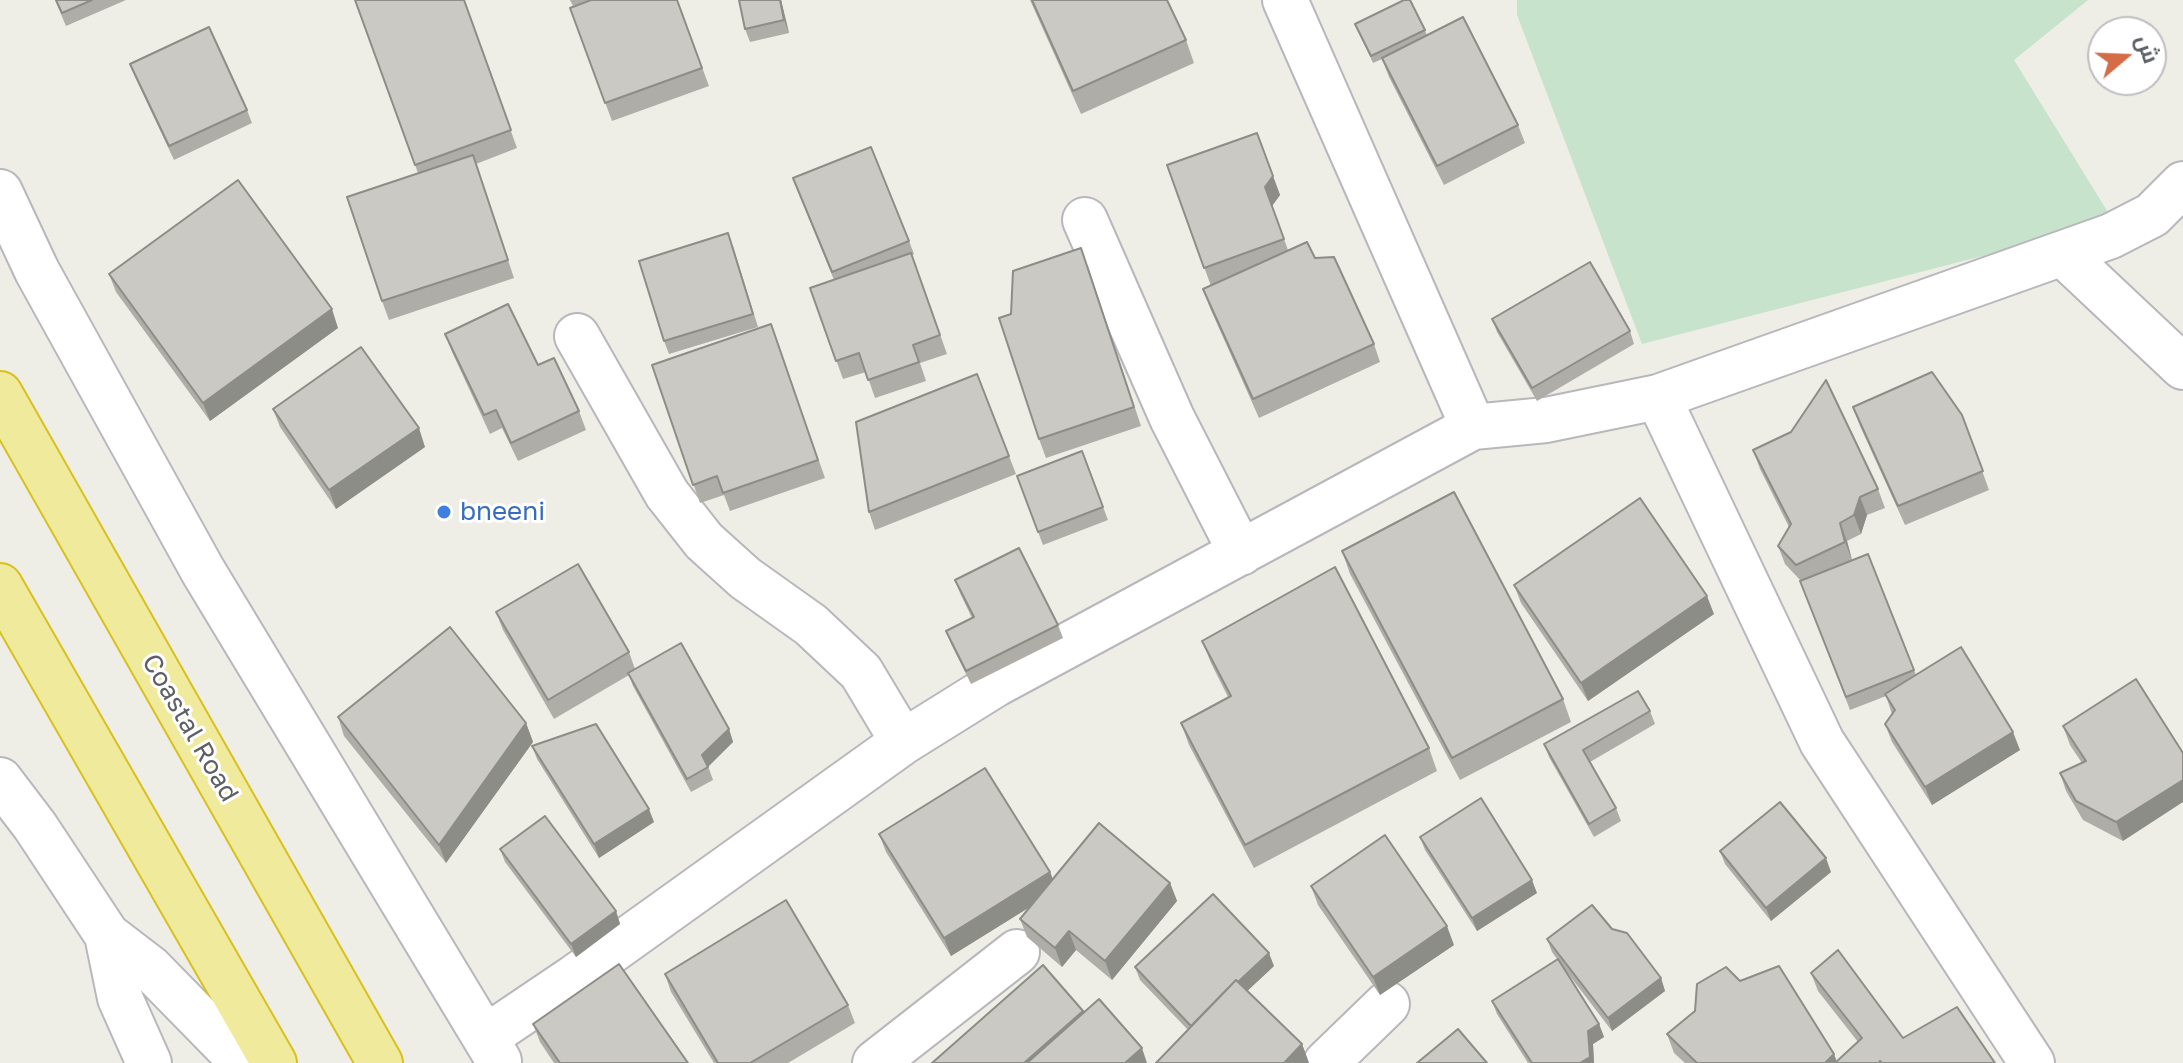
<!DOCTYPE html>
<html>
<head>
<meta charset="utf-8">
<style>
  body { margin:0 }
  #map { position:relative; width:2183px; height:1063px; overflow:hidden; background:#eeeee7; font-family:"Golos Text",Cairo,sans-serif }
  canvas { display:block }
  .north { position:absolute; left:2087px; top:16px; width:80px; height:80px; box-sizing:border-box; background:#fff; border:2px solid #bfbfc1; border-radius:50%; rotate:71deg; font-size:22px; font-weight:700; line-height:32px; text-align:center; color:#5e6065 }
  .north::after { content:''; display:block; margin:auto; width:28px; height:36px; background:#d46c47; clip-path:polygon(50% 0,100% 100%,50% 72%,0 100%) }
</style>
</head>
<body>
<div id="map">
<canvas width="2183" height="1063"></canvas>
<div class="north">ش</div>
</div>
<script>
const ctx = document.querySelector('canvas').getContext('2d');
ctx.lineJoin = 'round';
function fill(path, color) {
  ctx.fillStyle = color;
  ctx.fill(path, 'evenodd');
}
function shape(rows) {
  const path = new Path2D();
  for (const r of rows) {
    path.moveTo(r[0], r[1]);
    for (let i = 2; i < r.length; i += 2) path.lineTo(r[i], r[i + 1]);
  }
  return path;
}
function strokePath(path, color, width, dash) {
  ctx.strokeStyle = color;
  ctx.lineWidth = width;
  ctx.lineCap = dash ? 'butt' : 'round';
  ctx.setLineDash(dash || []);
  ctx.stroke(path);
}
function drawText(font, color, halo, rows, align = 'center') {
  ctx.font = font + ' "Golos Text",sans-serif';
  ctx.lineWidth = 6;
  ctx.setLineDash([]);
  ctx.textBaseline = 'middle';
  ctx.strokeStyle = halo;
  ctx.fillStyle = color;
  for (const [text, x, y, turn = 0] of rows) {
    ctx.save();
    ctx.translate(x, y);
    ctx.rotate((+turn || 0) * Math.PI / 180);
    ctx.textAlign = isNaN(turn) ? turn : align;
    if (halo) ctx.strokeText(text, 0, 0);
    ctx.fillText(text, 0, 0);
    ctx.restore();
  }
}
fill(shape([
  [1517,0,2088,0,2014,60,2114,222,1642,344,1517,15]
]), '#c7e3cc');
const street = shape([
  [1285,0,1473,427],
  [0,192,37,271,203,571,499,1061],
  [1085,220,1172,418,1241,553],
  [2063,254,2183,367],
  [577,336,667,494,704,541,745,578,811,625,861,672,903,742],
  [1658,397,1822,742,2032,1063],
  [0,780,35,826,107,935,150,968,243,1063],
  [107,935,120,998,149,1063],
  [486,1037,575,977,903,742,996,684,1473,427,1546,420,1658,397,2111,236,2152,215,2183,184],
  [875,1063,1017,952],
  [1326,1063,1387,1004]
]);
const highway = shape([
  [0,394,380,1063],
  [0,586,274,1063]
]);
strokePath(street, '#b7b7bc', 48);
strokePath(highway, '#d8c01d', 48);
strokePath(street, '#fff', 44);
strokePath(highway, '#f0ea9c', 44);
fill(shape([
  [55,0,126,0,66,26],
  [355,0,464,0,517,148,476,164,514,278,389,320,382,301,418,173],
  [570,0,589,0,573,6],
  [677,0,709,86,612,121,570,8],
  [739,0,781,0,789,33,750,42,745,29],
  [1030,0,1167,0,1186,40,1194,63,1081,114],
  [1355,24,1425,30,1427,36,1518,125,1525,143,1444,185,1389,77,1382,59,1373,63],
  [130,64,247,110,252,123,174,160,135,77],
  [1257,133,1280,195,1272,206,1288,250,1315,258,1374,344,1380,362,1259,418,1210,308,1203,289,1211,286,1167,165],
  [798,191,909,241,914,254,912,255,947,354,920,363,926,381,875,398,866,372,843,379,810,288,834,280],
  [733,246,758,327,669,354,664,341],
  [1088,266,1141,426,1046,458,1039,439,1011,314],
  [109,274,338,328,210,421,116,292],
  [1492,319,1630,331,1634,344,1537,401,1497,332],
  [771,324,825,478,730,511,724,495,700,503,652,365],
  [445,334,538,365,579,411,586,430,518,461,502,428,490,434,452,352],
  [1853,407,1962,415,1989,490,1905,525,1860,426],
  [273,409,425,447,336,509,280,427],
  [1753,450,1878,489,1885,508,1867,515,1861,534,1847,541,1852,560,1868,554,1916,675,2020,750,1932,805,1892,742,1885,724,1892,714,1886,696,1850,710,1805,594,1801,581,1785,564,1778,546,1789,527,1760,469],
  [1082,451,1108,520,1043,545,1017,476],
  [1009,456,1016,474,875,530,869,512],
  [1342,551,1563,699,1571,722,1460,780,1350,574],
  [955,580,1058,625,1063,638,971,684,951,644,946,631,972,618,960,593],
  [1514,585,1714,614,1588,701,1521,603],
  [496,612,629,652,635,669,729,729,733,742,708,766,713,780,691,792,633,686,629,675,554,719,503,630],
  [1202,641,1429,748,1437,771,1254,868,1189,745,1181,723,1228,697,1211,663],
  [2136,679,2123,841,2083,820,2066,791,2060,773,2082,763,2070,745,2063,726],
  [1650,711,1655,724,1590,762,1616,808,1621,821,1594,837,1549,757,1544,744],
  [338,717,526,723,533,742,446,863,344,736],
  [532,746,654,822,599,858,537,759],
  [879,834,1050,872,1053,879,1170,883,1177,901,1112,980,1076,950,1062,967,1027,937,1020,919,1030,907,951,956,886,852],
  [1420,837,1537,893,1477,931,1425,850],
  [500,849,616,911,620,924,576,957,505,862],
  [1720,851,1831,872,1771,921,1725,864],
  [1311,886,1454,945,1380,995,1318,905],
  [1612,929,1661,978,1665,991,1612,1031,1563,967,1599,1024,1604,1037,1593,1044,1594,1063,1528,1063,1497,1014,1492,1001,1557,959,1552,952,1547,939],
  [1274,966,1247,991,1302,1044,1309,1063,1188,1030,1140,980,1135,967],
  [1811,973,1903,1038,1995,1063,1685,1063,1674,1053,1667,1034,1740,981,1834,1054,1837,1062,1858,1042,1818,991],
  [665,974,848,1005,855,1023,788,1063,714,1063,671,992],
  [533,1024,688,1063,554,1063,540,1042]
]), '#aeada8');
fill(shape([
  [780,0,781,0,789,33,784,20],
  [1273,176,1280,195,1272,206,1265,187],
  [332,309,338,328,210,421,203,403],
  [419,428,425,447,336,509,329,490],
  [1860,497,1867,515,1861,534,1854,515],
  [1840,523,1847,541,1852,560,1845,542],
  [1707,596,1714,614,1588,701,1581,683],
  [526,723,533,742,446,863,439,845],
  [729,729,733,742,707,768,702,755],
  [2013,732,2020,750,1932,805,1925,787],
  [2183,780,2183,802,2123,841,2116,822],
  [649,809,654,822,599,858,594,844],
  [1826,858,1831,872,1771,921,1766,908],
  [1050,872,1057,890,951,956,944,938],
  [1532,880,1537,893,1477,931,1472,918],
  [1170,883,1177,901,1112,980,1105,961],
  [616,911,620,924,576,957,571,944],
  [1447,926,1454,945,1380,995,1373,977],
  [1069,931,1076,950,1062,967,1055,948],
  [1269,953,1274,966,1196,1039,1191,1026],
  [1661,978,1665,991,1612,1031,1608,1018],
  [1083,1011,1088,1024,1044,1063,1024,1063],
  [1599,1024,1604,1037,1593,1044,1594,1063,1580,1063,1588,1031],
  [1302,1044,1309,1063,1284,1063],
  [1142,1048,1147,1063,1125,1063],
  [1834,1054,1837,1063,1825,1063]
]), '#8d8d88');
const building = shape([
  [56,0,92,0,62,13,56,0],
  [355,0,464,0,511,130,415,165,355,0],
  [591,0,677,0,702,68,605,103,570,8,591,0],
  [739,0,780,0,784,20,745,29,739,0],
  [1032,0,1167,0,1186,40,1073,91,1032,0],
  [1404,0,1410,0,1425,30,1371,56,1355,24,1404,0],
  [1463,17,1518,125,1437,166,1382,58,1463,17],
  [209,27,247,110,169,146,130,64,209,27],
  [1257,133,1273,176,1265,187,1284,239,1204,268,1167,165,1257,133],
  [871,147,909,241,832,272,793,178,871,147],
  [473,155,508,260,382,301,347,197,473,155],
  [238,180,332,309,203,403,109,274,238,180],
  [728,233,753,314,664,341,639,261,728,233],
  [1307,242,1315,258,1334,257,1374,344,1253,399,1203,289,1307,242],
  [1081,248,1134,407,1039,439,999,318,1011,314,1013,271,1081,248],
  [911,253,940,335,913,345,919,362,868,380,859,353,836,361,810,288,911,253],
  [1590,262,1630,331,1532,388,1492,319,1590,262],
  [508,304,538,365,554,358,579,411,511,443,496,410,484,415,445,334,508,304],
  [771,324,818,460,723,493,717,476,693,485,652,365,771,324],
  [361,347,419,428,329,490,273,409,361,347],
  [1932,372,1962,415,1983,471,1898,506,1853,407,1932,372],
  [977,374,1009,456,869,512,856,422,977,374],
  [1826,380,1878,489,1860,497,1854,515,1840,523,1845,542,1796,565,1778,546,1791,524,1753,450,1791,432,1826,380],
  [1082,451,1103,507,1038,532,1017,476,1082,451],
  [1454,492,1563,699,1452,758,1342,551,1454,492],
  [1640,498,1707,596,1581,683,1514,585,1640,498],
  [1019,548,1058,625,966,671,946,631,974,617,955,580,1019,548],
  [1868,554,1914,670,1846,697,1800,581,1868,554],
  [578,564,629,652,548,700,496,612,578,564],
  [1335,567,1429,748,1245,845,1181,723,1231,696,1202,641,1335,567],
  [450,627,526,723,439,845,338,717,450,627],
  [681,643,729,729,702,755,708,767,687,779,628,673,681,643],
  [1961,647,2013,732,1925,787,1885,724,1895,710,1885,694,1961,647],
  [2136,679,2183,753,2183,780,2116,822,2076,801,2060,773,2086,761,2063,726,2136,679],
  [1638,691,1650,711,1583,750,1616,808,1589,824,1544,744,1638,691],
  [596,724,649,809,594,844,532,746,596,724],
  [985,768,1050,872,944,938,879,834,985,768],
  [1481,798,1532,880,1472,918,1420,837,1481,798],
  [1780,802,1826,858,1766,908,1720,851,1780,802],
  [545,816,616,911,571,944,500,849,545,816],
  [1099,823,1170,883,1105,961,1069,931,1055,948,1020,919,1099,823],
  [1385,835,1447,926,1373,977,1311,886,1385,835],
  [1213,894,1269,953,1238,982,1236,980,1191,1026,1135,967,1213,894],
  [786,900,848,1005,750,1063,718,1063,665,974,786,900],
  [1592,905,1612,929,1627,933,1661,978,1608,1018,1547,939,1592,905],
  [1838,950,1903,1038,1957,1007,1995,1063,1882,1063,1880,1061,1879,1063,1835,1063,1862,1038,1811,973,1838,950],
  [1558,959,1599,1024,1588,1031,1590,1057,1580,1063,1532,1063,1492,1001,1558,959],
  [619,964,688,1063,560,1063,533,1024,619,964],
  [1043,965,1083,1011,1024,1063,932,1063,1043,965],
  [1779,966,1834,1054,1825,1063,1697,1063,1667,1034,1695,1011,1697,984,1726,967,1740,981,1779,966],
  [1236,980,1302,1044,1284,1063,1156,1063,1236,980],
  [1099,999,1142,1048,1125,1063,1027,1063,1099,999],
  [1458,1029,1487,1063,1417,1063,1458,1029]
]);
fill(building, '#cac9c3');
strokePath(building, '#8d8d88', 2);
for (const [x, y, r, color] of [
  [444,512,8,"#3f7fe0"]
]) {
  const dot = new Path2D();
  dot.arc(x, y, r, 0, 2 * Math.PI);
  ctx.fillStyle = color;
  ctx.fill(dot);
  strokePath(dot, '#fff', 3);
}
drawText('26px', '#366cbe', '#fff', [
  ["bneeni",460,512]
], 'left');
drawText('26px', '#5e6065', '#fff', [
  ["Coastal Road",190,728,60]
]);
</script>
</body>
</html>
